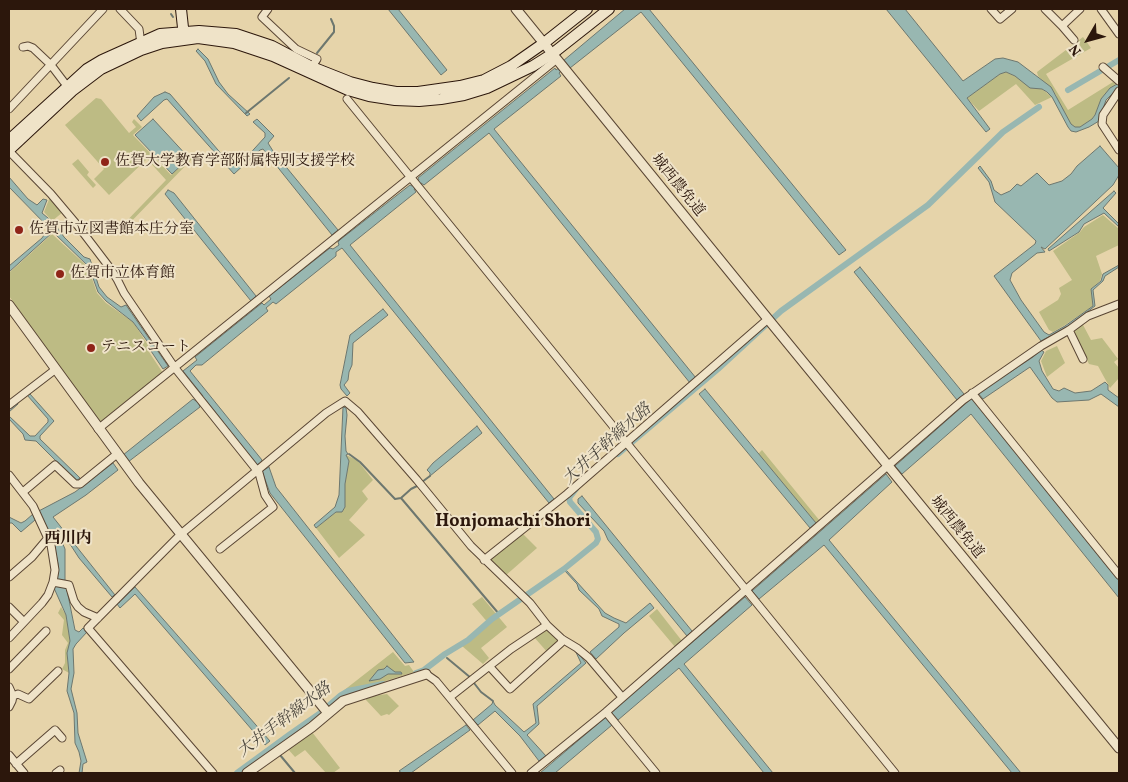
<!DOCTYPE html>
<html>
<head>
<meta charset="utf-8">
<style>
  body { margin:0 }
  #map { position:relative; width:1128px; height:782px; overflow:hidden; background:#e6d4aa; font-family:Vollkorn,serif }
  canvas { display:block }
  .frame { position:absolute; inset:0; border:10px solid #2c170c; pointer-events:none }
  .north { position:absolute; left:1063px; top:15px; width:50px; height:50px; -webkit-text-stroke:4px #efe3c8; paint-order:stroke; rotate:232deg; font-size:14px; font-weight:700; line-height:20px; text-align:center; color:#2c170c }
  .north::after { content:''; display:block; margin:auto; width:18px; height:22px; background:#2c170c; clip-path:polygon(50% 0,100% 100%,50% 72%,0 100%) }
</style>
</head>
<body>
<div id="map">
<canvas width="1128" height="782"></canvas>
<div class="frame"></div>
<div class="north">N</div>
</div>
<script>
const ctx = document.querySelector('canvas').getContext('2d');
ctx.lineJoin = 'round';
function fill(path, color) {
  ctx.fillStyle = color;
  ctx.fill(path, 'evenodd');
}
function shape(rows) {
  const path = new Path2D();
  for (const r of rows) {
    path.moveTo(r[0], r[1]);
    for (let i = 2; i < r.length; i += 2) path.lineTo(r[i], r[i + 1]);
  }
  return path;
}
function strokePath(path, color, width, dash) {
  ctx.strokeStyle = color;
  ctx.lineWidth = width;
  ctx.lineCap = dash ? 'butt' : 'round';
  ctx.setLineDash(dash || []);
  ctx.stroke(path);
}
function drawText(font, color, halo, rows, align = 'center') {
  ctx.font = font + ' Vollkorn,"Noto Serif JP",serif';
  ctx.lineWidth = 4;
  ctx.setLineDash([]);
  ctx.textBaseline = 'middle';
  ctx.strokeStyle = halo;
  ctx.fillStyle = color;
  for (const [text, x, y, turn = 0] of rows) {
    ctx.save();
    ctx.translate(x, y);
    ctx.rotate((+turn || 0) * Math.PI / 180);
    ctx.textAlign = isNaN(turn) ? turn : align;
    if (halo) ctx.strokeText(text, 0, 0);
    ctx.fillText(text, 0, 0);
    ctx.restore();
  }
}
fill(shape([
  [1083,37,1091,48,1046,74,1068,110,1113,82,1116,84,1101,99,1095,115,1092,119,1080,127,1075,127,1071,125,1059,104,1056,95,1038,76,1037,72],
  [1006,72,1042,89,1052,97,1035,105,1016,84,979,111,967,98,1000,74],
  [96,98,101,99,129,133,136,127,132,122,134,119,142,127,133,135,171,175,189,158,193,158,120,233,118,230,166,180,147,159,109,195,94,179,104,169,65,125],
  [78,159,89,172,87,175,96,185,93,188,72,164],
  [50,197,63,212,52,221,44,212],
  [1103,215,1119,229,1119,245,1096,256,1102,274,1100,281,1091,289,1093,306,1065,325,1053,332,1049,330,1039,312,1058,300,1061,294,1059,288,1072,280,1053,251,1080,232,1084,227],
  [52,234,88,267,97,293,106,303,133,322,148,345,147,349,163,373,100,424,9,296,9,273],
  [1082,323,1091,340,1102,338,1118,359,1114,362,1119,368,1119,378,1110,388,1098,366,1089,364,1072,331],
  [1057,346,1065,363,1047,377,1041,361,1046,351],
  [762,450,820,521,816,523,758,454],
  [346,455,357,460,373,480,362,491,368,499,349,520,365,535,339,558,316,528,336,512,342,512,345,507,345,484,349,461],
  [521,532,537,548,505,576,487,560],
  [482,597,507,627,481,648,489,658,483,664,462,646,489,624,472,604],
  [61,607,66,615,70,641,67,653,69,673,62,669,65,663,65,650,68,643,62,635,64,620,58,613],
  [657,609,682,641,675,647,649,616],
  [548,629,559,640,558,644,548,653,534,637,545,630],
  [393,652,405,666,409,665,414,672,376,684,343,691],
  [387,694,399,706,389,715,387,714,381,716,366,700,366,697],
  [312,732,340,768,333,773,326,773,305,750,295,757,287,748]
]), '#bdbb84');
const water = shape([
  [388,9,398,9,447,70,441,75,388,9],
  [625,9,649,9,846,250,839,255,641,12,570,68,567,66,559,73,561,76,494,129,696,378,690,383,489,133,424,185,421,183,414,189,416,192,350,245,554,499,549,503,342,248,336,252,336,256,276,304,273,302,266,308,268,311,202,365,196,365,190,371,262,460,261,462,257,465,205,399,199,404,200,407,128,462,123,455,193,399,196,401,203,396,183,371,197,360,195,357,262,303,264,305,271,299,269,296,330,248,333,249,339,245,338,242,341,239,410,185,412,186,419,180,418,178,555,68,556,70,565,63,563,61,625,9],
  [886,9,905,9,963,81,995,59,1003,58,1018,62,1051,87,1071,124,1075,127,1080,127,1092,119,1095,115,1101,99,1110,88,1119,83,1119,89,1112,94,1106,100,1099,121,1089,127,1076,132,1071,131,1068,127,1052,97,1047,92,1042,89,1030,88,1015,76,1006,72,1000,74,967,98,990,129,986,132,886,9],
  [198,49,208,59,219,82,228,94,250,114,247,116,216,84,205,61,196,51,198,49],
  [165,92,170,94,230,164,235,165,244,160,265,137,265,133,253,122,257,119,274,136,268,143,273,151,338,230,332,235,263,149,260,150,234,174,167,99,164,100,141,121,137,116,154,97,165,92],
  [153,119,189,158,172,174,135,135,153,119],
  [1100,146,1119,168,1119,175,1113,185,1045,249,1041,247,1045,252,1037,253,1012,273,1010,280,1021,300,1044,332,1049,335,1065,326,1093,306,1091,289,1101,281,1103,274,1119,265,1119,267,1105,276,1103,281,1093,290,1095,306,1066,328,1041,341,994,276,1035,244,1036,241,995,202,989,182,978,168,980,166,991,181,994,190,1001,195,1010,191,1017,184,1021,186,1037,173,1049,185,1062,181,1071,174,1077,166,1100,146],
  [9,177,28,199,37,205,43,199,47,200,42,213,54,223,64,237,84,257,90,259,99,287,107,297,121,307,126,305,168,366,163,369,149,348,150,345,133,322,106,301,98,292,89,267,53,232,9,272,9,266,42,238,49,228,9,187,9,177],
  [168,190,174,193,256,296,251,301,165,194,168,190],
  [1114,191,1116,193,1103,208,1119,224,1119,227,1104,213,1084,224,1079,232,1049,251,1048,249,1114,191],
  [860,267,964,394,957,400,854,272,860,267],
  [383,309,388,315,353,343,352,365,349,372,348,380,344,385,350,393,347,396,341,389,340,385,350,335,383,309],
  [1041,350,1044,352,1039,361,1042,371,1053,389,1059,391,1064,388,1075,393,1091,391,1105,382,1108,385,1108,390,1119,398,1119,407,1101,394,1089,400,1057,402,1052,398,1030,367,983,399,978,393,1033,357,1041,350],
  [705,389,816,523,810,528,699,394,705,389],
  [30,394,54,421,40,436,40,439,80,478,76,481,36,441,25,440,23,434,9,419,9,409,17,402,18,404,9,412,9,416,30,436,35,436,48,422,48,419,27,395,30,394],
  [972,398,1119,581,1119,598,971,414,902,474,895,466,972,398],
  [343,407,346,408,347,415,345,436,346,451,348,454,346,455,349,461,345,484,345,507,342,512,336,512,316,528,314,525,335,507,339,495,343,407],
  [477,426,482,433,430,476,430,473,427,470,433,463,477,426],
  [113,463,118,470,86,495,53,517,115,595,112,597,79,558,68,541,65,540,62,542,65,549,65,586,67,590,75,630,79,632,83,628,87,632,76,644,73,649,74,673,71,689,77,713,78,733,87,762,83,764,82,773,79,773,81,761,79,752,75,743,74,713,67,691,69,673,67,653,70,641,66,615,54,588,57,578,58,564,55,549,41,517,35,520,21,532,12,523,9,523,9,517,21,523,25,521,33,514,75,492,113,463],
  [269,467,276,487,414,662,405,663,270,493,262,471,269,467],
  [886,474,892,482,829,540,1021,773,1012,773,824,545,759,599,752,591,886,474],
  [582,496,692,631,687,636,608,540,604,531,578,503,578,499,582,496],
  [566,570,605,613,614,618,626,623,650,603,654,608,624,633,596,659,590,652,619,627,619,624,602,616,599,609,579,590,577,584,565,571,566,570],
  [135,587,270,741,265,745,135,594,120,608,117,604,135,587],
  [745,597,752,605,684,664,773,773,764,773,679,668,618,720,611,712,745,597],
  [574,648,586,663,537,706,539,724,527,735,546,756,539,761,520,736,495,711,478,725,473,720,492,704,493,701,495,705,524,732,536,723,533,704,581,663,574,648],
  [387,666,395,672,401,672,402,674,388,674,380,679,369,681,378,670,384,669,387,666],
  [606,717,612,725,555,773,540,773,606,717],
  [466,725,470,730,411,773,402,773,399,771,466,725]
]);
fill(water, '#98b7b1');
strokePath(water, '#6d776f', 1);
strokePath(shape([
  [171,14,173,17],
  [317,53,334,32,334,26,331,19],
  [246,113,289,78],
  [349,454,360,462,395,499,401,498,499,614],
  [422,482,430,476],
  [401,498,411,489,419,485],
  [114,596,119,602],
  [447,658,471,678],
  [474,683,481,692,493,701],
  [280,755,295,773]
]), '#6d776f', 2);
strokePath(shape([
  [1068,90,1119,60],
  [618,454,718,369,781,311,928,205,1003,132,1039,107],
  [416,673,424,670,445,654,468,640,492,619,564,569,596,543,598,539,596,532,570,502,569,498,576,489],
  [237,773,289,735,319,714,341,695,348,691,383,684]
]), '#98b7b1', 6);
const minor = shape([
  [120,9,139,29,141,44],
  [268,9,262,17,296,49,317,59,312,67],
  [991,9,1000,19,1012,9],
  [1045,9,1062,26,1080,9],
  [1101,9,1119,34],
  [1062,26,1074,40],
  [23,47,28,46,33,48,51,65,67,86],
  [1103,67,1119,81],
  [1119,91,1103,115,1102,124,1119,150],
  [347,99,895,773],
  [9,109,103,9],
  [9,151,51,194,78,226,110,268,117,279,124,293,175,368,259,473,265,495,273,507,220,549],
  [1069,330,1083,359],
  [972,393,1119,575],
  [9,405,56,369],
  [98,429,557,59],
  [9,475,33,506,51,545,55,570,53,582,48,595,42,603,9,638],
  [23,492,55,465,75,484,80,484,117,454],
  [484,560,567,494,768,319],
  [9,577,32,557,48,538],
  [53,582,69,585,74,601,78,607,84,612,98,618],
  [9,607,24,622],
  [490,667,510,689,561,643,562,639],
  [9,669,46,631],
  [426,674,436,681,512,773],
  [9,687,13,696,12,701,9,707],
  [13,696,18,694,29,699,58,671],
  [450,697,511,649,547,625],
  [606,712,656,773],
  [9,755,24,773],
  [16,764,55,730,62,738],
  [56,773,60,770],
  [213,773,88,628,181,534,326,413,345,401,358,412,417,480,471,546,530,603,547,625,562,639,577,648,589,658,622,697],
  [531,773,606,712,963,400,1041,346,1069,330,1088,316,1119,304]
]);
const tertiary = shape([
  [516,9,768,319,1119,748],
  [9,305,139,483,328,713],
  [247,773,312,727,343,701,426,674]
]);
const secondary = shape([
  [181,9,184,37],
  [9,140,87,69,102,60,160,34,199,31,236,34,272,46,312,67,350,82,373,88,396,92,418,92,460,86,484,80,511,66,544,43,587,9],
  [9,150,72,91,101,69,141,50,162,43,198,38,234,43,273,56,348,90,369,96,395,100,419,101,441,99,464,95,487,88,533,66,552,54,609,9]
]);
strokePath(minor, '#5a4634', 9);
strokePath(tertiary, '#5a4634', 11);
strokePath(secondary, '#2c170c', 12);
strokePath(minor, '#efe3c8', 7);
strokePath(tertiary, '#efe3c8', 9);
strokePath(secondary, '#efe3c8', 10);
for (const [x, y, r, color] of [
  [105,162,5,"#8f2418"],
  [19,230,5,"#8f2418"],
  [60,274,5,"#8f2418"],
  [91,348,5,"#8f2418"]
]) {
  const dot = new Path2D();
  dot.arc(x, y, r, 0, 2 * Math.PI);
  ctx.fillStyle = color;
  ctx.fill(dot);
  strokePath(dot, '#efe3c8', 2);
}
drawText('15px', '#2c170c', '#efe3c8', [
  ["佐賀大学教育学部附属特別支援学校",115,162],
  ["佐賀市立図書館本庄分室",29,230],
  ["佐賀市立体育館",70,274],
  ["テニスコート",101,348]
], 'left');
drawText('15px', '#2c170c', '#efe3c8', [
  ["城西農免道",677,186,51],
  ["城西農免道",956,528,51]
]);
drawText('italic 16px', '#4c473e', '#efe3c8', [
  ["大井手幹線水路",608,445,-42],
  ["大井手幹線水路",285,721,-37]
]);
drawText('bold 16px', '#2c170c', '#efe3c8', [
  ["西川内",68,540]
]);
drawText('bold 18px', '#2c170c', '#efe3c8', [
  ["Honjomachi Shori",513,523]
]);
</script>
</body>
</html>
